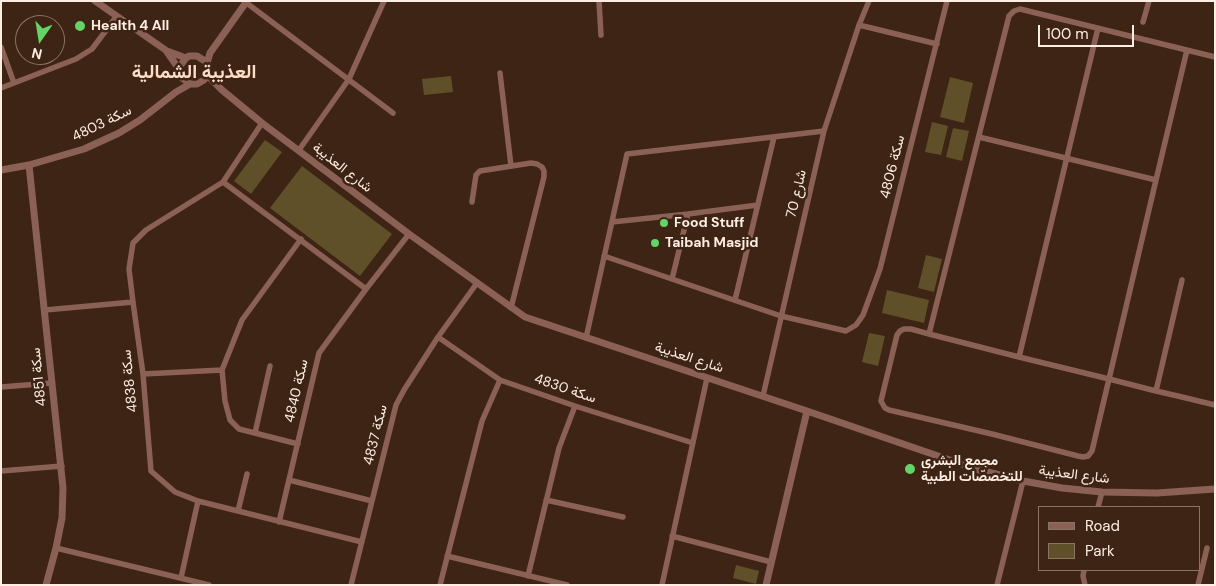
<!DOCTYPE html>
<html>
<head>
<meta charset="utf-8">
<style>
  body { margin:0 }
  #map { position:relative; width:1216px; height:586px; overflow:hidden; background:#3d2414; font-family:"DM Sans",sans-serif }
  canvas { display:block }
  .frame { position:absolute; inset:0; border:2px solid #feede2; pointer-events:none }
  .legend { position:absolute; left:1038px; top:506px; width:162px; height:65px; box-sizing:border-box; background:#3d2414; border:1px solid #8a7466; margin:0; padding:6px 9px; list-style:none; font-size:15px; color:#feede2 }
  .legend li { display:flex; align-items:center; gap:10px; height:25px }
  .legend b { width:25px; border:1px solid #8a7466 }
  .north { position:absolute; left:15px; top:15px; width:50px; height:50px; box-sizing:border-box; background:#3d2414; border:1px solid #8a7466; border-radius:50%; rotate:193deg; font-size:14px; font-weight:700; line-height:20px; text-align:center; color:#feede2 }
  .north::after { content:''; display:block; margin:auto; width:18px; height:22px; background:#65d467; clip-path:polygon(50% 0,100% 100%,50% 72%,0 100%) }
  .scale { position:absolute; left:1038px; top:25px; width:96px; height:22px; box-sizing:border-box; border:2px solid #feede2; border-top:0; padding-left:6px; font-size:15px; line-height:18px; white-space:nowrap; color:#feede2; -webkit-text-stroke:4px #3d2414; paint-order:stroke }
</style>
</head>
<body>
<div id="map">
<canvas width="1216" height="586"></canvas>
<div class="frame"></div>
<ul class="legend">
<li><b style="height:6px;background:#8b6156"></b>Road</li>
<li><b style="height:14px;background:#5f502a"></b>Park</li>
</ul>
<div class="north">N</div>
<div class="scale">100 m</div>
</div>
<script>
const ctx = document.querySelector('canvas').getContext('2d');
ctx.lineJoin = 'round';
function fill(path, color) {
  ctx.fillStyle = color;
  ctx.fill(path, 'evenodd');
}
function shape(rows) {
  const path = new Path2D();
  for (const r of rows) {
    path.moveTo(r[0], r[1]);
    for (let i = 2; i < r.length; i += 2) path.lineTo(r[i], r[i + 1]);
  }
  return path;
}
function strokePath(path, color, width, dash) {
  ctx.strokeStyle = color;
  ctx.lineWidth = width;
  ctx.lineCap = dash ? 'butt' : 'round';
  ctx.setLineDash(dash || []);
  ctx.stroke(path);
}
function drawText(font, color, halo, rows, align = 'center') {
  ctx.font = font + ' "DM Sans",Vazirmatn,sans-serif';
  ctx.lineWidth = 5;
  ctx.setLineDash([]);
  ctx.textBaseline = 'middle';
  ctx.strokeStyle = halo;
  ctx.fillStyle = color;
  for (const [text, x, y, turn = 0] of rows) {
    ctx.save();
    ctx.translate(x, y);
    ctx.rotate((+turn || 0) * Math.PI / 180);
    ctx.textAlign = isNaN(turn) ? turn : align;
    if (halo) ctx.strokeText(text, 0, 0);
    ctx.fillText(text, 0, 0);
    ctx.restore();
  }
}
fill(shape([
  [451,76,453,92,424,95,422,79],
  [950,77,973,83,964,123,940,117],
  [932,122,948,126,941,155,925,152],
  [953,128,969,131,962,161,946,157],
  [265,140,282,152,251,194,234,181],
  [302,166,392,234,360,276,270,208],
  [926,255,942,259,934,292,918,288],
  [887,290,929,300,924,323,882,313],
  [869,333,885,336,878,366,862,362],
  [736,565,759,571,756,584,733,578]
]), '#5f502a');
strokePath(shape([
  [244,1,393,113],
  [599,1,601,35],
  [1143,22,1149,1],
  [859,25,937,44],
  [1,47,14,83],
  [1187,50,1156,180,1109,379,1092,451,1088,456,1083,457,1078,456,992,434,889,410,885,408,881,401,897,335,900,331,904,329,911,329,929,334,1019,357,1109,379,1156,391,1182,397,1215,405],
  [500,73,511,166],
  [1,88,76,59,92,49,116,17],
  [262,123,223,182,146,230,133,243,129,269,133,302,143,374,151,471,175,492,198,501,362,542],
  [979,137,1156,180],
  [299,150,349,79,384,1],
  [223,182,366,289],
  [472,202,476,175,480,171,531,163,537,164,542,167,544,171,544,177,511,308],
  [612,222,688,214,758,205],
  [604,256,781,316,846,331,856,325,863,315,880,269,947,1],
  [672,279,688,214],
  [735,300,774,137],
  [45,310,133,302],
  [929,334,1009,16,1014,11,1020,9,1215,57],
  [438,337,500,380,575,406,693,443],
  [586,338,627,154,824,131],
  [1019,357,1098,28],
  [143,374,222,370],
  [1,387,52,383],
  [1156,391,1182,280],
  [763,396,824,131,859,25,869,1],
  [255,433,270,366],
  [298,444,239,429,230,420,225,401,222,370,242,320,301,239],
  [1,471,62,466],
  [289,480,372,501],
  [546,500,623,517],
  [1098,507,1102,492],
  [238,511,247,474],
  [279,522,319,353,366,289,409,234],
  [672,536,771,562],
  [56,548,209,585],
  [447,556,567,585],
  [1084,570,1083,576,1085,585],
  [528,576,559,448,575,406],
  [181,578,198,501],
  [351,585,396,405,404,390,438,337,477,283],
  [440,585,482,421,500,380],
  [662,585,707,378],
  [997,585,1023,481],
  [1198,585,1207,548]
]), '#8b6156', 5.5);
strokePath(shape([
  [95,1,167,51,186,58],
  [167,52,179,69],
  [207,63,210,53,247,1],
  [207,75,222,90,262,123,409,234,525,317,807,411,976,469,1023,481,1062,488,1102,492,1157,493,1215,489],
  [29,165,63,488,62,518,56,548,46,585],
  [1,170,29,165,84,149,119,133,140,120,176,92,190,84,197,84,204,80,207,75,208,67,205,61,197,56,189,56,186,58,180,66,180,74,182,78,190,84],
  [766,585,807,411]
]), '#8b6156', 7);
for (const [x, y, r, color] of [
  [80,26,6,"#65d467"],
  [664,223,5,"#65d467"],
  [655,243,5,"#65d467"],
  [910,469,6,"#65d467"]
]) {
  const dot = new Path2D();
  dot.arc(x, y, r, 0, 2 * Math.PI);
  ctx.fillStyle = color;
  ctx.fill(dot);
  strokePath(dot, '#3d2414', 2);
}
drawText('bold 14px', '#feede2', '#3d2414', [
  ["Health 4 All",91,26],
  ["Food Stuff",674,223],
  ["Taibah Masjid",665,243],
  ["مجمع البشرى",921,461],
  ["للتخصصّات الطبية",921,477]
], 'left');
drawText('14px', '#feede2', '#3d2414', [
  ["سكة 4803",102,124,-26],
  ["سكة 4806",893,167,-76],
  ["شارع العذيبة",342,168,38],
  ["شارع 70",797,194,-77],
  ["شارع العذيبة",689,358,18],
  ["سكة 4851",39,377,-96],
  ["سكة 4838",130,381,-96],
  ["سكة 4830",565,389,19],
  ["سكة 4840",297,391,-77],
  ["سكة 4837",376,435,-76],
  ["شارع العذيبة",1074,475,7]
]);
drawText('bold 19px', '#fddcc8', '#3d2414', [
  ["العذيبة الشمالية",194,73]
]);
</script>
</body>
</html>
